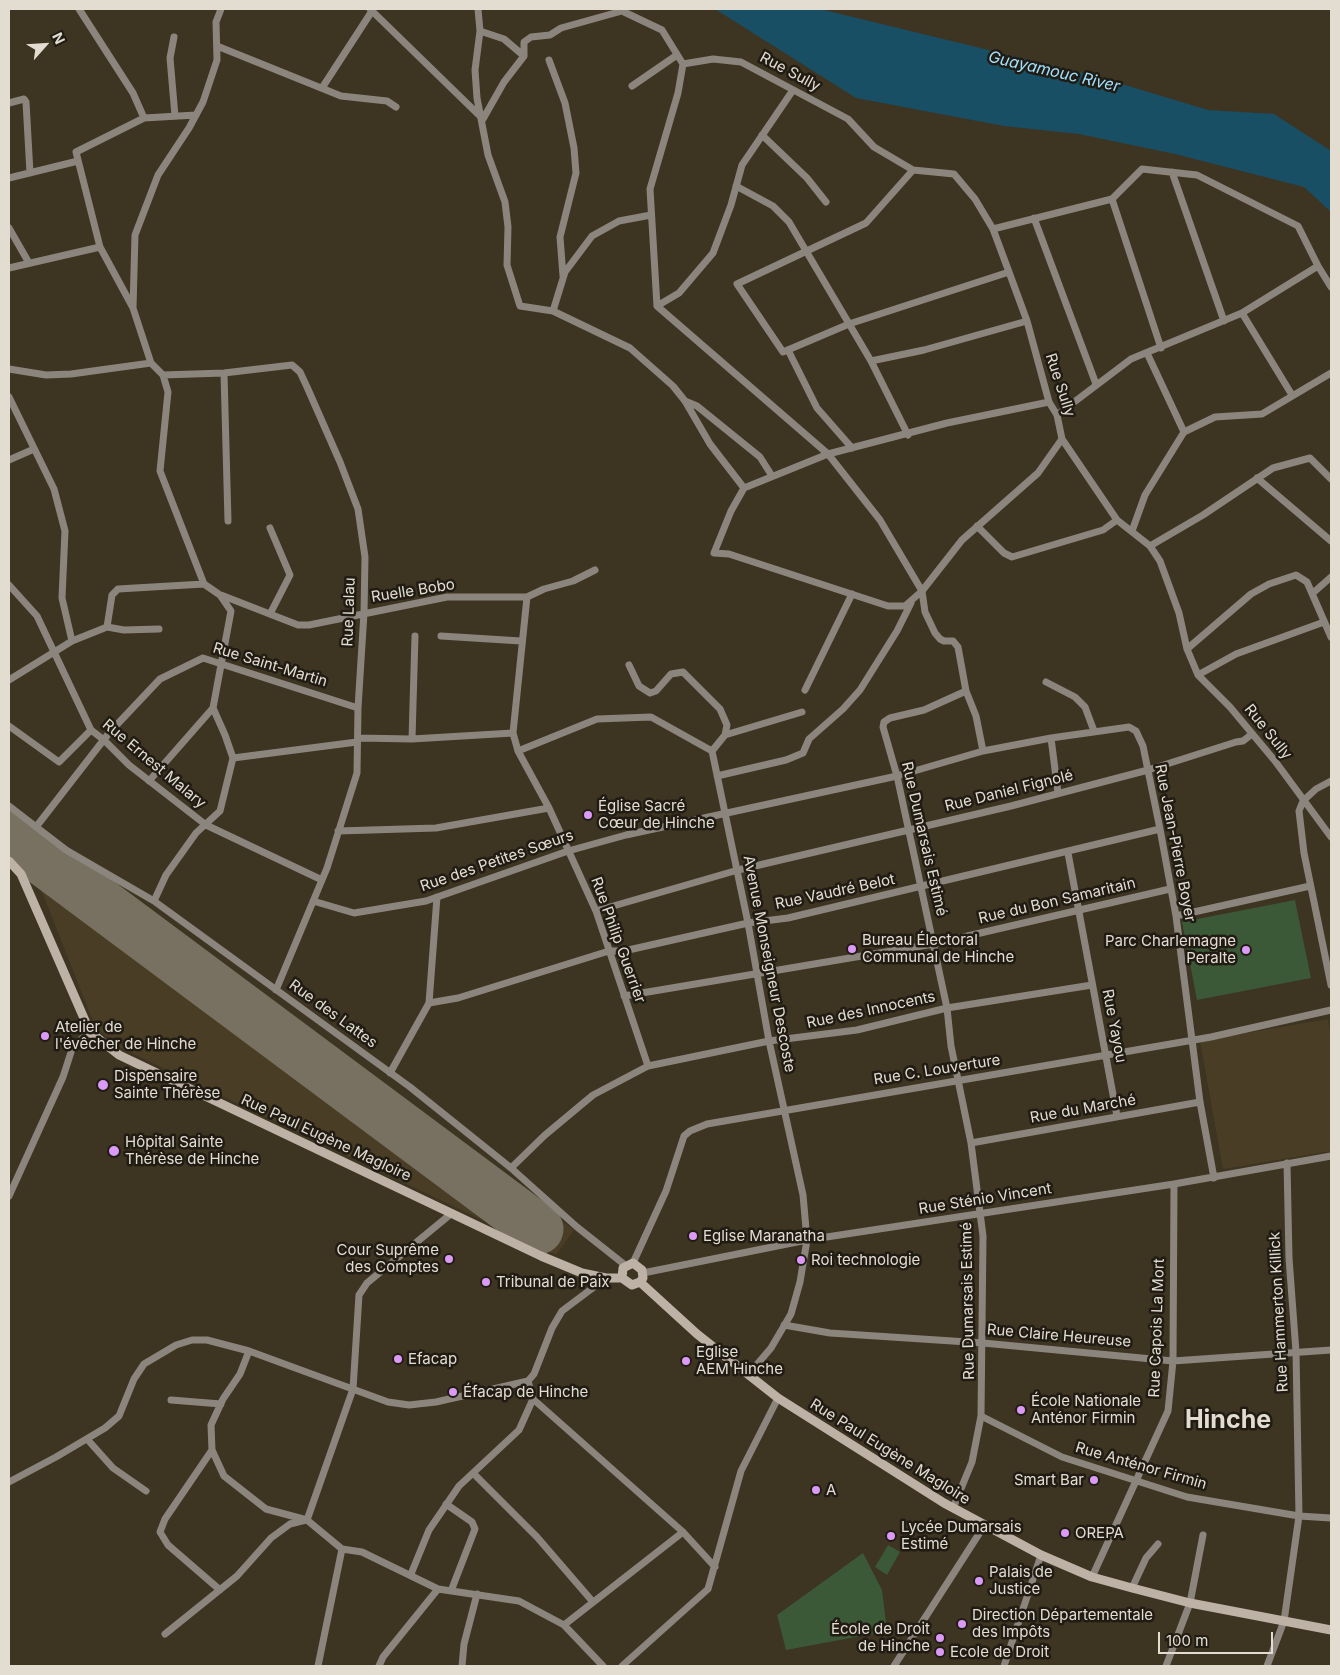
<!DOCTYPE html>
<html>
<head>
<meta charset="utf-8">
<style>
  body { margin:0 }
  #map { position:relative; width:1340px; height:1675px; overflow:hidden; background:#3d3422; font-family:Inter,sans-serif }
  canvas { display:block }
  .frame { position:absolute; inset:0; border:10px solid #e2dcd1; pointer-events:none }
  .north { position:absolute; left:20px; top:20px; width:50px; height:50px; -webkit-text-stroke:4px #201c14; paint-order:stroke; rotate:64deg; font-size:14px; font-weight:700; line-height:20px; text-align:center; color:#e2dcd1 }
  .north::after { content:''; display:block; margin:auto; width:18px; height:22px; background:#e2dcd1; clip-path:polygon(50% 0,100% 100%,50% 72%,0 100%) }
  .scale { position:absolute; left:1158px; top:1632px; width:115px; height:22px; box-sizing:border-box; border:2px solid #e2dcd1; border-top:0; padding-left:6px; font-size:15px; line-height:18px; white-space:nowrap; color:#e2dcd1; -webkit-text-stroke:4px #201c14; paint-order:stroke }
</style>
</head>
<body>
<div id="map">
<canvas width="1340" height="1675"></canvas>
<div class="frame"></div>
<div class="north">N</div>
<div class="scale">100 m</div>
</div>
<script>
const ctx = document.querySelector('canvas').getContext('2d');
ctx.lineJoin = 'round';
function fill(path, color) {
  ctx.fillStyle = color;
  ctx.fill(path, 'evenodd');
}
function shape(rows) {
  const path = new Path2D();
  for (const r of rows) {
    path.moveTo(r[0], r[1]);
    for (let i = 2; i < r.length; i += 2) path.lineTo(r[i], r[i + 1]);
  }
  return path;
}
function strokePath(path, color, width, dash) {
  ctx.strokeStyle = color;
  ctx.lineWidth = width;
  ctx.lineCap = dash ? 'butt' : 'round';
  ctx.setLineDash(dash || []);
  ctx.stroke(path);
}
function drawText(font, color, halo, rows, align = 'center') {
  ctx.font = font + ' Inter,sans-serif';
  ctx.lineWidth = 5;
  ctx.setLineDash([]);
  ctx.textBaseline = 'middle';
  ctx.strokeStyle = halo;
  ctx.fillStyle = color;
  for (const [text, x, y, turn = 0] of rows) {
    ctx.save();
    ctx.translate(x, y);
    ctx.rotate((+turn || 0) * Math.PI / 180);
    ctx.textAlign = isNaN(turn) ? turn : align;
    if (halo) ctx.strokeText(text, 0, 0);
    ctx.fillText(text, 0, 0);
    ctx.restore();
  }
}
fill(shape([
  [9,813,574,1230,556,1255,121,1048,100,1031,93,1021,44,897,29,868,9,849],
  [1328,1019,1331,1038,1331,1151,1223,1169,1200,1041]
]), '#4a3d25');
fill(shape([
  [1295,900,1311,978,1197,1000,1182,922],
  [888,1545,900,1552,887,1575,875,1567],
  [863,1553,882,1590,886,1622,883,1632,786,1650,777,1615]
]), '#3b5837');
fill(shape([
  [715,9,820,9,1095,76,1208,110,1274,114,1331,151,1331,212,1304,187,1175,154,1079,134,1004,126,856,98]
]), '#194f65');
strokePath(shape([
  [9,835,538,1229]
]), '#787060', 51);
strokePath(shape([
  [79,9,133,93,144,118],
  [370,9,483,119,504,82,524,56,524,42,531,37,550,35,561,28,622,11,662,30,683,64,678,93,650,189,657,306,828,454,880,520,922,591,925,612,935,633,940,639,944,641,953,641,958,647,966,691,924,710,890,718,884,722,883,727,897,776,947,1008,951,1046,971,1143,983,1236,981,1416,972,1462,953,1508],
  [478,9,480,31,475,70,477,98,488,155,505,202,508,227,507,265,520,306,553,311,630,348,673,386,685,401,710,444,744,488,731,511,714,553,729,554,888,606,905,606,922,591,962,540,1038,473,1062,439],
  [480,31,504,39,524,56],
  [174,37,170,58,175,116],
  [217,46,341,96,387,101,396,107],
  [549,60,565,103,574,148,576,173,560,237,563,276],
  [683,64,713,59,741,62,848,119,874,147,913,170,954,174,975,199,993,229,1009,272,1027,321,1049,402,1057,415,1062,439,1117,520,1150,546,1160,561,1179,613,1187,649,1198,675,1230,707,1275,761,1331,837],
  [632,86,677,55],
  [322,88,372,11],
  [9,103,24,99,26,102,30,173],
  [762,135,807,178,826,202],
  [913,170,866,223,737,284,783,352,849,324,1009,272],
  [1172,172,1224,321],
  [9,178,78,161],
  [736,186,773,206,789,222,871,361,908,435],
  [1112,199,1161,348],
  [1034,218,1096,384],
  [9,228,29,263],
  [993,229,1112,199,1142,169,1197,175,1298,226,1318,266,1331,287],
  [9,268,100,247],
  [132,306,100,247,76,152,144,118,196,115],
  [657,306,679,293,713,253,731,205,742,165,793,90],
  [553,311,565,272,592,236,619,221,651,215],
  [1242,313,1292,395],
  [788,350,817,408,852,448],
  [1147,353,1184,432],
  [871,361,924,350,1027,321],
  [151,363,133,308,135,235,158,175,189,128,203,102,217,60,216,22,221,9],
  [9,369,46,375,71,374,151,363,163,375],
  [224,373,228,521],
  [163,375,224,373,292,365,300,372,307,387,340,462,358,509,365,557,364,613,358,708,357,773,327,868,276,990],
  [9,397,54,489,65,531,62,598,72,641,9,680],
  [685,401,697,406,760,457,772,476],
  [1057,415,1131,359,1242,313,1318,266],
  [9,460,34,449],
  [1257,478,1331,541],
  [744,488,828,454,947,423,1049,402],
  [977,526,1004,553,1012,557,1103,530,1117,520],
  [1132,531,1145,495,1184,432,1215,417,1262,414,1331,373],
  [1150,546,1203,515,1273,468,1310,458,1331,479],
  [9,585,37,616,91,730,104,740,129,765,206,825,322,880],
  [1313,593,1331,577],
  [221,595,298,625,309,625,447,597,527,597,544,589,573,581,595,570],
  [527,597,513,733,518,751,549,808,596,911,648,1066],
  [270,614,290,575,270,528],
  [107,627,112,595,118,589,204,584],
  [441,636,521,641],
  [72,641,107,627,124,630,159,629],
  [1187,649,1251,594,1269,584,1296,575,1307,582,1331,637],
  [629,665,639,686,650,693,656,691,671,674,683,672,720,709,727,725,725,735,712,751],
  [1198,675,1236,654,1324,622],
  [1046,682,1075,697,1085,707,1094,731],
  [805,690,852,594],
  [966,691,976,716,983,751],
  [9,726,59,762,91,730],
  [725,735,802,712],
  [358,738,412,739,513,733],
  [1051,738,1058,793],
  [412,739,415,636],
  [518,751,597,719,651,717,712,751,748,923,769,1041,803,1195,807,1240,800,1282,791,1314,771,1348,748,1375],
  [233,758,357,742],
  [717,776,786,760,803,753,809,739,843,709,860,690,897,631,911,603],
  [149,781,213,708],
  [1331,781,1316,789,1303,801,1299,811,1304,853,1331,985],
  [9,806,66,850,154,901,410,1087,511,1168,577,1227,625,1265],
  [36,827,109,733,160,679,203,658,358,708],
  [338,831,436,828,549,808],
  [1068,853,1117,1116],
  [154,901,166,875,196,833,220,811,233,758,225,735,213,708,231,611,220,595,204,584,160,471,168,392,163,375],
  [313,901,354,913,426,901,568,851,626,835,897,776,983,751,1051,738,1129,727,1136,731,1143,746,1160,829,1176,916,1200,1102,1214,1178],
  [596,911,738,870,1011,806,1148,770,1236,742,1243,741,1252,734],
  [1176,916,1310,886],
  [624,996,933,944,1170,889],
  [429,1003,458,998,609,951,624,951,748,923,788,918,1160,829],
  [390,1073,429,1003,437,897],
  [971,1143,1200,1102],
  [511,1168,545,1135,593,1095,648,1066,769,1041,857,1030,947,1008,1092,985],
  [9,1196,63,1077,73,1046,90,1032],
  [633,1263,666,1191,684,1136,690,1131,707,1124,1211,1037,1331,1010],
  [643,1273,807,1240,1174,1184,1331,1156],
  [784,1325,830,1333,983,1343,1173,1361,1331,1350],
  [249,1351,240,1374,223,1399,211,1425,212,1450,224,1476,266,1509,307,1520,342,1549,362,1552,438,1589,519,1601,564,1625,603,1666],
  [533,1399,683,1532,715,1567],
  [171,1400,221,1404],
  [981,1416,1062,1457,1187,1497,1299,1516,1331,1518],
  [87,1439,113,1468,146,1491],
  [212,1450,165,1519,160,1532,168,1545,220,1590],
  [473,1473,537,1537,593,1602],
  [9,1482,56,1457,105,1428,119,1416,134,1379,144,1364,176,1345,192,1340,207,1340,249,1351,388,1402,409,1405,436,1402,528,1381,534,1374,552,1328,562,1311,606,1278],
  [446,1504,472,1522,475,1529,451,1591],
  [307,1520,353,1389,359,1295,367,1283,452,1213],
  [411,1574,429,1530,459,1486,519,1430,533,1399,528,1381],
  [1092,1577,1168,1411,1173,1361,1174,1184],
  [1132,1588,1146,1558,1158,1544],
  [564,1625,683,1532],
  [165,1634,237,1576,271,1538,290,1524,306,1520],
  [318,1666,342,1549],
  [379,1666,383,1657,438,1589],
  [462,1666,464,1644,477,1594],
  [622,1666,708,1589,741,1471,778,1398],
  [894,1666,984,1526],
  [1004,1666,1041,1555],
  [1166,1666,1190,1603,1203,1535],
  [1267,1666,1284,1621,1299,1516,1296,1352,1289,1258,1287,1163]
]), '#8c857d', 7);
strokePath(shape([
  [9,861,21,874,90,1032,119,1055,541,1256,582,1273,606,1278,622,1278],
  [622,1278,623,1268,633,1263,642,1270,643,1278,640,1282],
  [622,1278,632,1285,640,1282],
  [640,1282,697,1334,778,1398,944,1503,1041,1555,1092,1577,1132,1588,1190,1603,1331,1630]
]), '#beb2a6', 9);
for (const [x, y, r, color] of [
  [588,815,5,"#da9af6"],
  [852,949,5,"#da9af6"],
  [1246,950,5,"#da9af6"],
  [45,1036,5,"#da9af6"],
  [103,1085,6,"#da9af6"],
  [114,1151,6,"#da9af6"],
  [693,1236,5,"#da9af6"],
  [449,1259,5,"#da9af6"],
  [801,1260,5,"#da9af6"],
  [486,1282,5,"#da9af6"],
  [398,1359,5,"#da9af6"],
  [686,1361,5,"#da9af6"],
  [453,1392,5,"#da9af6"],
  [1021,1410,5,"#da9af6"],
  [1094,1480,5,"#da9af6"],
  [816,1490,5,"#da9af6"],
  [1065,1533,5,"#da9af6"],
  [891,1536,5,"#da9af6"],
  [979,1581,5,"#da9af6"],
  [962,1624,5,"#da9af6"],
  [940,1638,5,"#da9af6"],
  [940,1652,5,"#da9af6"]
]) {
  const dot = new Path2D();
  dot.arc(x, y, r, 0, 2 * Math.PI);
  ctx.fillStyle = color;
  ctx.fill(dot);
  strokePath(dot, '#201c14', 2);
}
drawText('15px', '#e2dcd1', '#201c14', [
  ["Rue Sully",790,72,28],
  ["Rue Sully",1060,385,72],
  ["Ruelle Bobo",413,591,-9],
  ["Rue Lalau",349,612,-88],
  ["Rue Saint-Martin",270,665,17],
  ["Rue Sully",1268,732,51],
  ["Rue Ernest Malary",154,764,40],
  ["Rue Daniel Fignolé",1009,791,-14],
  ["Rue Dumarsais Estimé",924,839,77],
  ["Rue Jean-Pierre Boyer",1175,843,79],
  ["Rue des Petites Sœurs",497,861,-19],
  ["Rue Vaudré Belot",835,892,-12],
  ["Rue du Bon Samaritain",1057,901,-13],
  ["Rue Philip Guerrier",618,940,70],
  ["Avenue Monseigneur Descoste",769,964,79],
  ["Rue des Innocents",871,1010,-12],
  ["Rue des Lattes",333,1014,36],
  ["Rue Yayou",1114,1026,79],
  ["Rue C. Louverture",937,1070,-9],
  ["Rue du Marché",1083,1109,-10],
  ["Rue Paul Eugène Magloire",326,1138,25],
  ["Rue Sténio Vincent",985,1199,-9],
  ["Rue Dumarsais Estimé",968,1301,-91],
  ["Rue Hammerton Killick",1279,1312,-93],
  ["Rue Capois La Mort",1157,1328,-88],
  ["Rue Claire Heureuse",1059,1336,5],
  ["Rue Paul Eugène Magloire",890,1452,32],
  ["Rue Anténor Firmin",1141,1466,16]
]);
drawText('15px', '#e2dcd1', '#201c14', [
  ["Église Sacré",598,806],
  ["Cœur de Hinche",598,823],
  ["Bureau Électoral",862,940],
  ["Communal de Hinche",862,957],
  ["Parc Charlemagne",1236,941,"right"],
  ["Peralte",1236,958,"right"],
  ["Atelier de",55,1027],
  ["l'évêcher de Hinche",55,1044],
  ["Dispensaire",114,1076],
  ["Sainte Thérèse",114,1093],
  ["Hôpital Sainte",125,1142],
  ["Thérèse de Hinche",125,1159],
  ["Eglise Maranatha",703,1236],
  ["Cour Suprême",439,1250,"right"],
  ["des Comptes",439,1267,"right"],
  ["Roi technologie",811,1260],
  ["Tribunal de Paix",496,1282],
  ["Eglise",696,1352],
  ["AEM Hinche",696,1369],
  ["Efacap",408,1359],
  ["Éfacap de Hinche",463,1392],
  ["École Nationale",1031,1401],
  ["Anténor Firmin",1031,1418],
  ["Smart Bar",1084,1480,"right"],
  ["A",826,1490],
  ["Lycée Dumarsais",901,1527],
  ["Estimé",901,1544],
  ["OREPA",1075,1533],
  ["Palais de",989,1572],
  ["Justice",989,1589],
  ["Direction Départementale",972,1615],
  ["des Impôts",972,1632],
  ["École de Droit",930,1629,"right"],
  ["de Hinche",930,1646,"right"],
  ["Ecole de Droit",950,1652]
], 'left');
drawText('italic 16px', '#a0e0fe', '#201c14', [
  ["Guayamouc River",1054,72,13]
]);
drawText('bold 25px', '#e2dcd1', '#201c14', [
  ["Hinche",1228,1420]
]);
</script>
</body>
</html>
